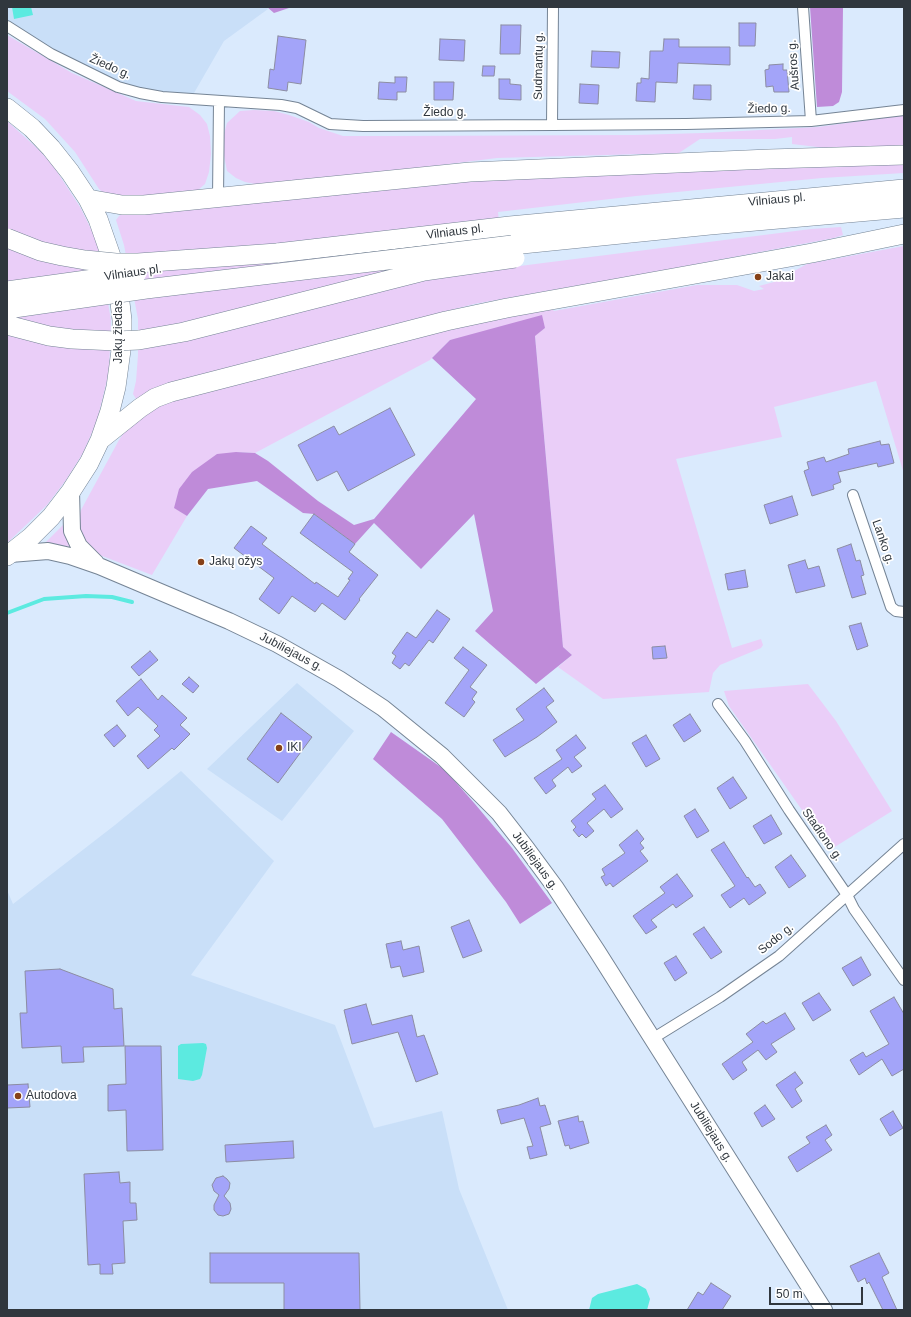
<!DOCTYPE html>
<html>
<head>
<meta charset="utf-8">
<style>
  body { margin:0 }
  #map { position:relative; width:911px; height:1317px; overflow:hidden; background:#daeafd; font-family:Arial,sans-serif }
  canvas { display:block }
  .frame { position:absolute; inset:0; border:8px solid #30373e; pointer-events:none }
  .scale { position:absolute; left:769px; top:1287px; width:94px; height:18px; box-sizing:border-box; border:2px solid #30373e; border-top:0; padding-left:5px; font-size:12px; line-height:14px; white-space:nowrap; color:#30373e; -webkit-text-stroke:3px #fff; paint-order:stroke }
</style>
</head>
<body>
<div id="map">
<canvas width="911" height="1317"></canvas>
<div class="frame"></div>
<div class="scale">50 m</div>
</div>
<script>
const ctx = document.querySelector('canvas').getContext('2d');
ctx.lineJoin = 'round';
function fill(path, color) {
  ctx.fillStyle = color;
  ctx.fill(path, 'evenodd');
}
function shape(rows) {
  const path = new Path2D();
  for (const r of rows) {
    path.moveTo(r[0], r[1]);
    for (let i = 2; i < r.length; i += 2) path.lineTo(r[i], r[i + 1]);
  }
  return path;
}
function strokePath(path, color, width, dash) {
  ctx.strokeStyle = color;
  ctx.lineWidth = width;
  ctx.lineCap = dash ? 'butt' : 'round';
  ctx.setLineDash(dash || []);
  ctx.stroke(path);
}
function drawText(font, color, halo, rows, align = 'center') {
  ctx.font = font + ' Arial,sans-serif';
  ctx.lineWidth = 3.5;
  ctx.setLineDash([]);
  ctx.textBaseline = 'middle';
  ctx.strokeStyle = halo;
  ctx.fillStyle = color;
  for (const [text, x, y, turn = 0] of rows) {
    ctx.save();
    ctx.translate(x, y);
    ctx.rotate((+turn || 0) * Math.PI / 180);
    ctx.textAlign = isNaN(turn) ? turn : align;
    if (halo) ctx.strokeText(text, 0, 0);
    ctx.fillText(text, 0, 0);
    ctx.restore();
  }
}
fill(shape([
  [7,7,267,7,268,9,224,41,190,100,118,87,7,26],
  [297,683,354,731,282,821,207,769],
  [181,771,274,861,191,975,335,1025,374,1128,442,1111,459,1189,508,1310,7,1310,7,890,13,904,115,825]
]), '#c9dff8');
fill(shape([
  [7,35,72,73,136,101,189,107,200,115,207,124,210,136,211,154,209,172,205,184,198,190,110,199,99,189,75,152,45,119,7,91],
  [254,110,274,111,289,115,309,122,319,128,343,136,394,136,635,135,703,133,818,127,904,115,904,147,826,148,792,144,792,137,775,139,700,139,679,153,497,158,345,177,260,185,245,182,236,178,227,171,223,150,224,134,227,123,240,111],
  [7,121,39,150,54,167,80,207,97,241,111,320,109,372,97,421,83,453,66,480,47,505,7,543],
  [796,164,904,165,904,173,822,178,636,196,498,212,504,268,811,229,841,227,843,235,834,238,665,270,474,304,154,388,142,397,136,399,133,394,136,381,138,355,138,319,124,245,116,220,119,216,122,214,518,177],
  [904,246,904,474,876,381,774,407,782,437,676,459,732,648,761,639,763,645,761,648,720,665,713,673,709,692,603,699,558,667,572,655,563,647,535,335,545,328,450,340,430,360,255,453,236,452,175,508,187,516,152,575,97,554,86,545,81,533,78,522,81,510,119,440,131,422,148,408,491,317,550,307,554,311,697,285,737,285,754,291,764,289,759,286,774,282,807,264],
  [63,525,69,543,75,550,44,544],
  [808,684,836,721,892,811,830,850,729,706,724,691]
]), '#eacef8');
fill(shape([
  [267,7,292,7,274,13],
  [810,7,843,7,842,92,839,102,833,106,817,107],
  [542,315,545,328,535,336,563,647,572,655,536,684,475,631,493,611,474,514,421,569,374,523,355,544,314,514,303,513,257,481,208,489,187,516,174,508,179,489,192,472,217,454,236,452,255,453,268,461,318,501,354,525,374,519,476,399,432,358,450,340],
  [391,732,445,770,475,804,512,848,552,903,520,924,506,902,442,819,373,759]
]), '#bf8bd9');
fill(shape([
  [12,7,31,7,33,15,14,19],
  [203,1043,206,1044,207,1048,202,1075,200,1079,193,1081,178,1079,178,1046,181,1044],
  [637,1284,646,1289,650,1299,647,1310,589,1310,592,1298,598,1294]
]), '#5ceae0');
strokePath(shape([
  [7,613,44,599,86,596,112,597,132,602]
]), '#5ceae0', 4);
const building = shape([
  [739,23,756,23,755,46,739,46,739,23],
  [501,25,521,25,520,54,500,54,501,25],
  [278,36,306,40,301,84,288,82,287,91,268,88,270,69,274,70,278,36],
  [440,39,465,40,464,61,439,60,440,39],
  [664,39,679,39,679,47,730,47,730,65,678,63,677,83,656,82,655,102,636,101,637,83,641,83,641,78,649,79,650,51,663,51,664,39],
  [592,51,620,52,619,68,591,67,592,51],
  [783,64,783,70,787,70,789,92,774,92,773,86,766,87,765,70,769,69,769,65,783,64],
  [483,66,495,66,494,76,482,76,483,66],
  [395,77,407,77,406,92,397,92,397,100,378,99,379,82,395,83,395,77],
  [499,79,510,79,510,84,521,85,521,100,499,99,499,79],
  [434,82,454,82,453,100,434,100,434,82],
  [580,84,599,85,598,104,579,103,580,84],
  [694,85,711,85,711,100,693,99,694,85],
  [390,408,415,455,348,491,337,471,317,481,298,445,334,426,339,435,390,408],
  [880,441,881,445,889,444,894,463,878,467,877,463,838,472,841,482,833,485,834,489,812,496,804,471,809,469,807,462,824,457,826,462,849,454,848,449,880,441],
  [792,496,798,515,770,524,764,505,792,496],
  [314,514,355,544,349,552,378,575,359,599,360,600,345,620,322,603,315,612,292,596,279,614,259,599,274,578,234,548,251,526,267,538,262,544,315,584,316,582,338,597,350,580,348,579,353,572,300,533,314,514],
  [851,544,856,561,860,560,864,575,861,576,866,594,852,598,837,549,851,544],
  [805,560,808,569,819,566,825,586,796,593,788,565,805,560],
  [745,570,748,587,728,590,725,574,745,570],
  [437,610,450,619,433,643,429,640,409,666,405,663,400,669,392,663,396,656,392,653,407,632,416,638,437,610],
  [861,623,868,646,857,650,849,626,861,623],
  [665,646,667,658,653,659,652,647,665,646],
  [463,647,487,665,470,687,477,692,472,699,475,702,464,717,445,703,469,670,454,658,463,647],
  [150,651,158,660,139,676,131,667,150,651],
  [189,677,199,686,193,693,182,684,189,677],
  [141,679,158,700,162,695,187,718,180,725,190,734,174,750,172,748,148,769,137,756,160,736,154,730,158,726,138,707,128,716,116,701,141,679],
  [544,688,554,701,546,707,557,722,537,737,505,757,493,740,524,720,516,709,544,688],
  [281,713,312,737,278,783,247,759,281,713],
  [690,714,701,731,684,742,673,725,690,714],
  [117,725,126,736,114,747,104,735,117,725],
  [576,735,586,748,574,757,582,766,572,773,568,767,552,780,556,786,546,794,534,778,562,759,556,750,576,735],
  [646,735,660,759,646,767,632,743,646,735],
  [733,777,747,798,730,809,717,788,733,777],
  [605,785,623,809,611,818,604,809,587,823,594,831,586,838,582,834,579,837,573,830,576,827,571,821,596,799,592,794,605,785],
  [695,809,709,831,697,838,684,816,695,809],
  [771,815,782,834,764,844,753,826,771,815],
  [637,830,644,839,640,843,644,848,640,851,648,861,613,887,610,883,606,886,601,877,605,875,602,869,625,853,619,845,637,830],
  [724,842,747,878,748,877,755,887,760,884,766,893,749,905,744,898,730,908,721,895,735,886,711,850,724,842],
  [791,855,806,876,789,888,775,867,791,855],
  [677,874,693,896,676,908,673,904,651,920,657,927,646,934,633,916,665,893,660,887,677,874],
  [469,920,482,951,463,958,451,927,469,920],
  [704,927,722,952,711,959,693,934,704,927],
  [401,941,403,950,419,946,424,972,403,977,400,966,391,968,386,944,401,941],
  [676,956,687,973,675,981,664,963,676,956],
  [861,957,871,975,853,986,842,968,861,957],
  [60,969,113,989,114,1009,122,1008,124,1046,83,1047,84,1062,62,1063,61,1046,22,1048,20,1013,27,1013,25,971,60,969],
  [819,993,831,1010,813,1021,802,1003,819,993],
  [894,997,904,1014,904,1069,892,1076,882,1059,859,1075,850,1060,863,1052,866,1057,889,1044,870,1011,894,997],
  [366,1004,372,1025,412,1015,417,1037,424,1035,438,1074,416,1082,398,1032,352,1044,344,1010,366,1004],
  [785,1013,795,1029,771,1044,777,1052,766,1060,758,1050,742,1062,747,1070,733,1080,722,1064,753,1042,746,1034,763,1021,766,1024,785,1013],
  [125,1046,161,1046,163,1150,127,1151,126,1110,108,1111,108,1085,126,1084,125,1046],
  [795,1072,803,1083,795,1089,802,1101,792,1108,776,1085,795,1072],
  [28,1084,30,1107,7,1108,7,1085,28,1084],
  [538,1098,540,1106,545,1105,551,1124,540,1127,547,1155,530,1159,527,1147,533,1146,524,1118,501,1124,497,1110,519,1105,538,1098],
  [765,1105,775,1119,762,1127,754,1113,765,1105],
  [893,1111,903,1128,890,1136,880,1119,893,1111],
  [578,1116,579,1122,583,1121,589,1143,570,1149,569,1145,565,1146,558,1121,578,1116],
  [826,1125,832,1135,825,1140,832,1150,797,1172,788,1157,810,1143,806,1137,826,1125],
  [293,1141,294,1158,226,1162,225,1145,293,1141],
  [119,1172,120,1183,130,1182,130,1203,136,1203,137,1220,123,1221,125,1263,112,1264,113,1274,100,1274,100,1264,88,1265,84,1174,119,1172],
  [223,1176,227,1179,230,1183,229,1189,224,1196,230,1203,231,1209,229,1214,223,1216,218,1215,214,1210,214,1205,219,1195,214,1191,212,1185,216,1178,223,1176],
  [210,1253,359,1253,360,1310,284,1310,284,1283,210,1283,210,1253],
  [879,1253,889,1273,882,1277,897,1310,883,1310,869,1282,867,1284,865,1278,858,1282,850,1266,879,1253],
  [711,1283,731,1296,722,1310,687,1310,698,1292,703,1295,711,1283]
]);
fill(building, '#a3a4f9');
strokePath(building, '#8c8da2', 1);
const street = shape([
  [803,7,811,121],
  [7,26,51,54,118,87,140,93,162,97,281,105,297,108,330,124,363,126,552,125,686,124,811,121,904,110],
  [552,125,553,7],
  [218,198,219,101],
  [853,495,891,607,896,611,904,612],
  [718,704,745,741,789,810,847,895,854,909,904,980],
  [652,1039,720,997,779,956,904,844]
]);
const primary = shape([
  [71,491,72,531,79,546,96,563],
  [10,554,48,551,70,556,99,566,229,621,277,644,339,679,383,708,442,756,499,813,527,849,555,887,597,951,824,1310]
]);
const highway = shape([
  [7,108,32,128,51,148,70,172,88,199,98,219,113,262,119,294,122,320,122,343,116,387,110,411,100,440,89,463,71,491,51,517,31,537,7,556],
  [88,199,122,205,144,205,470,172,769,159,904,155],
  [512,245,710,225,904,208],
  [277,253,510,226,904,189],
  [100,440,140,408,155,398,171,392,446,321,507,308,812,253,904,234]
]);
strokePath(street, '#758495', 12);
strokePath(primary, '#758495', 18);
strokePath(highway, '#758495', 20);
strokePath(street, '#fff', 10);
strokePath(primary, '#fff', 16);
strokePath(highway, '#fff', 19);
const highwayBridge = shape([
  [7,238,40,251,62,256,85,260,116,263,138,263,277,253],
  [7,291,137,273],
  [7,309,146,289,512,245],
  [7,325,49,336,72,339,116,341,139,340,184,332,424,271,515,258]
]);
strokePath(highwayBridge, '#758495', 20, []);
strokePath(highwayBridge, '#fff', 19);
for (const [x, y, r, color] of [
  [758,277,4,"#864118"],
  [201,562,4,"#864118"],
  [279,748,4,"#864118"],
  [18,1096,4,"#864118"]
]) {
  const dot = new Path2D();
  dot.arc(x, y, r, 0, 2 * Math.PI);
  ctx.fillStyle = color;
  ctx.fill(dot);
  strokePath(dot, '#fff', 1.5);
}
drawText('12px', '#30373e', '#fff', [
  ["Aušros g.",794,65,-94],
  ["Sudmantų g.",539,66,-89],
  ["Žiedo g.",110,67,24],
  ["Žiedo g.",769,109,-1],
  ["Žiedo g.",445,113],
  ["Vilniaus pl.",777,200,-5],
  ["Vilniaus pl.",455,232,-7],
  ["Vilniaus pl.",133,273,-8],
  ["Jakų žiedas",119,332,-90],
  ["Lanko g.",883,542,71],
  ["Jubiliejaus g.",291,652,28],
  ["Stadiono g.",822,835,55],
  ["Jubiliejaus g.",535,861,54],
  ["Sodo g.",776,939,-39],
  ["Jubiliejaus g.",711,1132,58]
]);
drawText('12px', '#30373e', '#fff', [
  ["Jakai",766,277],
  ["Jakų ožys",209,562],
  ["IKI",287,748],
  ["Autodova",26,1096]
], 'left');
</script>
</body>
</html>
